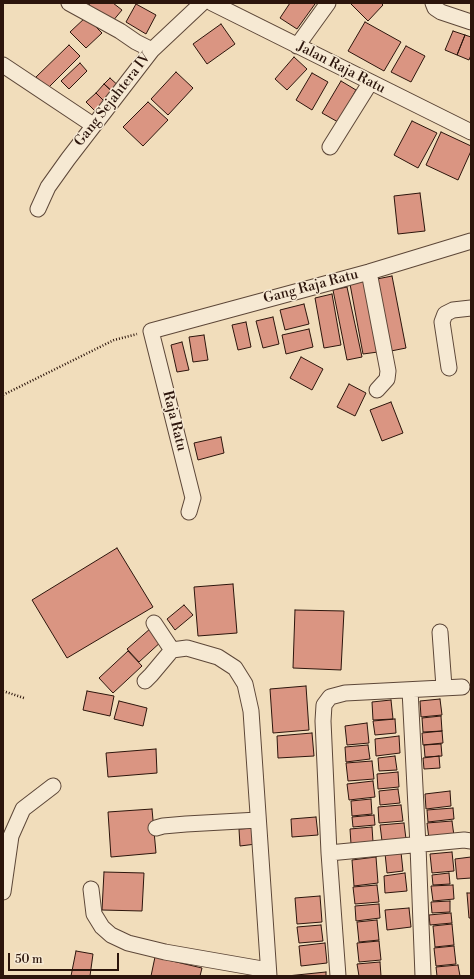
<!DOCTYPE html>
<html>
<head>
<meta charset="utf-8">
<style>
  body { margin:0 }
  #map { position:relative; width:474px; height:979px; overflow:hidden; background:#f1ddbb; font-family:"Libre Bodoni",serif }
  canvas { display:block }
  .frame { position:absolute; inset:0; border:4px solid #2c150c; pointer-events:none }
  .scale { position:absolute; left:8px; top:953px; width:111px; height:18px; box-sizing:border-box; border:2px solid #2c150c; border-top:0; padding-left:5px; font-size:12px; line-height:14px; white-space:nowrap; color:#2c150c; -webkit-text-stroke:3px #f6e9d3; paint-order:stroke }
</style>
</head>
<body>
<div id="map">
<canvas width="474" height="979"></canvas>
<div class="frame"></div>
<div class="scale">50 m</div>
</div>
<script>
const ctx = document.querySelector('canvas').getContext('2d');
ctx.lineJoin = 'round';
function fill(path, color) {
  ctx.fillStyle = color;
  ctx.fill(path, 'evenodd');
}
function shape(rows) {
  const path = new Path2D();
  for (const r of rows) {
    path.moveTo(r[0], r[1]);
    for (let i = 2; i < r.length; i += 2) path.lineTo(r[i], r[i + 1]);
  }
  return path;
}
function strokePath(path, color, width, dash) {
  ctx.strokeStyle = color;
  ctx.lineWidth = width;
  ctx.lineCap = dash ? 'butt' : 'round';
  ctx.setLineDash(dash || []);
  ctx.stroke(path);
}
function drawText(font, color, halo, rows, align = 'center') {
  ctx.font = font + ' "Libre Bodoni",serif';
  ctx.lineWidth = 3;
  ctx.setLineDash([]);
  ctx.textBaseline = 'middle';
  ctx.strokeStyle = halo;
  ctx.fillStyle = color;
  for (const [text, x, y, turn = 0] of rows) {
    ctx.save();
    ctx.translate(x, y);
    ctx.rotate((+turn || 0) * Math.PI / 180);
    ctx.textAlign = isNaN(turn) ? turn : align;
    if (halo) ctx.strokeText(text, 0, 0);
    ctx.fillText(text, 0, 0);
    ctx.restore();
  }
}
const building = shape([
  [90,3,113,3,122,10,112,22,89,5,90,3],
  [290,3,313,3,315,4,297,29,280,18,290,3],
  [350,3,381,3,383,5,368,21,350,3],
  [136,4,156,15,146,34,126,22,136,4],
  [86,17,102,33,86,48,70,32,86,17],
  [365,22,401,42,384,71,348,51,365,22],
  [221,24,235,44,207,64,193,44,221,24],
  [453,31,465,35,457,55,445,50,453,31],
  [465,35,471,37,471,55,469,60,457,55,465,35],
  [69,45,80,56,48,88,36,77,69,45],
  [406,46,425,56,411,82,391,72,406,46],
  [294,57,307,69,287,90,275,79,294,57],
  [80,63,87,71,69,89,61,81,80,63],
  [176,72,193,88,168,115,151,99,176,72],
  [312,73,328,82,312,110,296,100,312,73],
  [110,78,122,89,116,95,104,84,110,78],
  [341,81,356,90,338,122,322,113,341,81],
  [104,84,116,95,107,104,96,93,104,84],
  [96,93,107,104,98,114,86,102,96,93],
  [148,102,168,120,143,146,123,127,148,102],
  [412,121,437,133,418,168,394,155,412,121],
  [441,132,471,146,471,151,458,180,426,165,441,132],
  [420,193,425,231,398,234,394,196,420,193],
  [392,276,406,348,391,351,377,279,392,276],
  [365,281,378,352,363,354,350,284,365,281],
  [347,287,362,357,347,360,333,290,347,287],
  [332,294,341,345,324,348,315,298,332,294],
  [304,304,309,324,285,330,280,310,304,304],
  [273,317,279,344,263,348,256,321,273,317],
  [246,322,251,347,238,350,232,325,246,322],
  [309,329,313,347,286,354,282,335,309,329],
  [204,335,208,360,193,362,189,337,204,335],
  [182,342,189,370,177,372,171,345,182,342],
  [301,357,323,369,312,390,290,378,301,357],
  [349,384,366,393,355,416,337,407,349,384],
  [391,402,403,433,382,441,370,410,391,402],
  [221,437,224,453,198,460,194,443,221,437],
  [117,548,153,607,67,658,32,600,117,548],
  [233,584,237,633,198,636,194,587,233,584],
  [184,605,193,615,175,630,167,619,184,605],
  [295,610,344,611,341,670,293,668,295,610],
  [151,628,163,640,139,662,127,649,151,628],
  [128,651,142,666,113,693,99,678,128,651],
  [306,686,309,730,273,733,270,689,306,686],
  [87,691,114,696,110,716,83,710,87,691],
  [440,699,442,715,421,717,420,701,440,699],
  [391,700,393,719,373,720,372,702,391,700],
  [119,701,147,708,143,726,114,719,119,701],
  [441,716,442,731,423,732,422,718,441,716],
  [395,719,396,733,375,735,373,721,395,719],
  [367,723,369,743,347,745,345,726,367,723],
  [442,731,443,743,423,745,422,733,442,731],
  [312,733,314,756,278,758,277,736,312,733],
  [399,736,400,753,376,756,375,739,399,736],
  [441,744,442,756,425,757,424,745,441,744],
  [368,745,370,759,346,762,345,747,368,745],
  [156,749,157,773,108,777,106,753,156,749],
  [395,756,397,770,379,771,378,758,395,756],
  [439,756,440,768,424,769,423,758,439,756],
  [372,761,374,779,348,781,346,763,372,761],
  [398,772,399,787,378,789,377,774,398,772],
  [373,781,375,797,349,800,347,784,373,781],
  [398,789,400,803,380,805,379,791,398,789],
  [450,791,451,806,426,809,425,794,450,791],
  [371,799,372,814,352,816,351,801,371,799],
  [401,805,403,821,379,823,378,807,401,805],
  [453,808,454,819,428,822,427,810,453,808],
  [152,809,156,853,111,857,108,812,152,809],
  [374,815,375,825,353,827,352,817,374,815],
  [316,817,318,835,292,837,291,819,316,817],
  [452,821,454,836,429,839,427,823,452,821],
  [404,823,406,839,382,841,380,825,404,823],
  [372,827,373,842,351,844,350,829,372,827],
  [254,828,256,844,240,846,239,829,254,828],
  [401,852,403,871,387,873,385,853,401,852],
  [452,852,454,871,432,873,430,854,452,852],
  [376,857,378,883,354,886,352,860,376,857],
  [471,857,471,878,457,879,455,859,471,857],
  [104,872,144,873,142,911,102,910,104,872],
  [405,873,407,891,385,893,384,876,405,873],
  [449,873,450,884,433,885,432,875,449,873],
  [377,885,379,902,355,904,353,887,377,885],
  [453,885,454,899,433,901,431,886,453,885],
  [467,893,471,893,471,918,469,918,467,893],
  [320,896,322,922,297,924,295,898,320,896],
  [450,901,450,912,432,913,431,902,450,901],
  [379,904,380,918,356,921,355,906,379,904],
  [409,908,411,927,387,930,385,910,409,908],
  [451,913,452,923,430,925,429,915,451,913],
  [377,920,379,940,359,942,357,922,377,920],
  [452,924,454,945,435,947,433,926,452,924],
  [321,925,323,941,299,943,297,927,321,925],
  [379,941,381,960,359,962,357,943,379,941],
  [325,943,327,963,301,966,299,946,325,943],
  [454,946,456,964,436,966,434,948,454,946],
  [76,951,93,954,90,976,71,976,76,951],
  [155,957,202,968,200,976,151,976,155,957],
  [380,962,381,976,359,976,357,964,380,962],
  [458,965,460,976,437,976,436,967,458,965],
  [326,972,326,976,287,976,326,972]
]);
fill(building, '#da9582');
strokePath(building, '#2c150c', 1);
const minor = shape([
  [69,3,120,31,136,42,152,50],
  [212,3,471,132],
  [433,3,435,8,441,12,471,22],
  [297,46,328,3],
  [3,65,93,125],
  [330,147,370,83],
  [38,209,48,187,68,159,152,50,202,3],
  [369,272,388,371,387,379,377,390],
  [449,368,442,322,445,314,453,310,471,308],
  [189,512,193,498,151,331,369,272,471,241],
  [154,623,172,650],
  [440,632,444,687],
  [145,681,151,675,172,650,187,648,218,657,235,668,245,684,251,711,269,976],
  [410,690,418,846,423,976],
  [156,828,163,826,186,824,258,820],
  [329,853,464,840,471,841],
  [91,889,94,914,102,927,111,935,128,943,165,952,268,970],
  [3,892,11,836,23,809,53,786],
  [338,976,329,853,323,721,324,705,330,697,345,693,462,687]
]);
strokePath(minor, '#5d4738', 17);
strokePath(shape([
  [3,395,114,340,137,334],
  [3,691,24,698]
]), '#2c150c', 2.5, [1, 2]);
strokePath(minor, '#f6e9d3', 15);
drawText('14px', '#2c150c', '#f6e9d3', [
  ["Jalan Raja Ratu",341,68,27],
  ["Gang Sejahtera IV",113,100,-52],
  ["Gang Raja Ratu",311,287,-15],
  ["Raja Ratu",174,421,76]
]);
</script>
</body>
</html>
